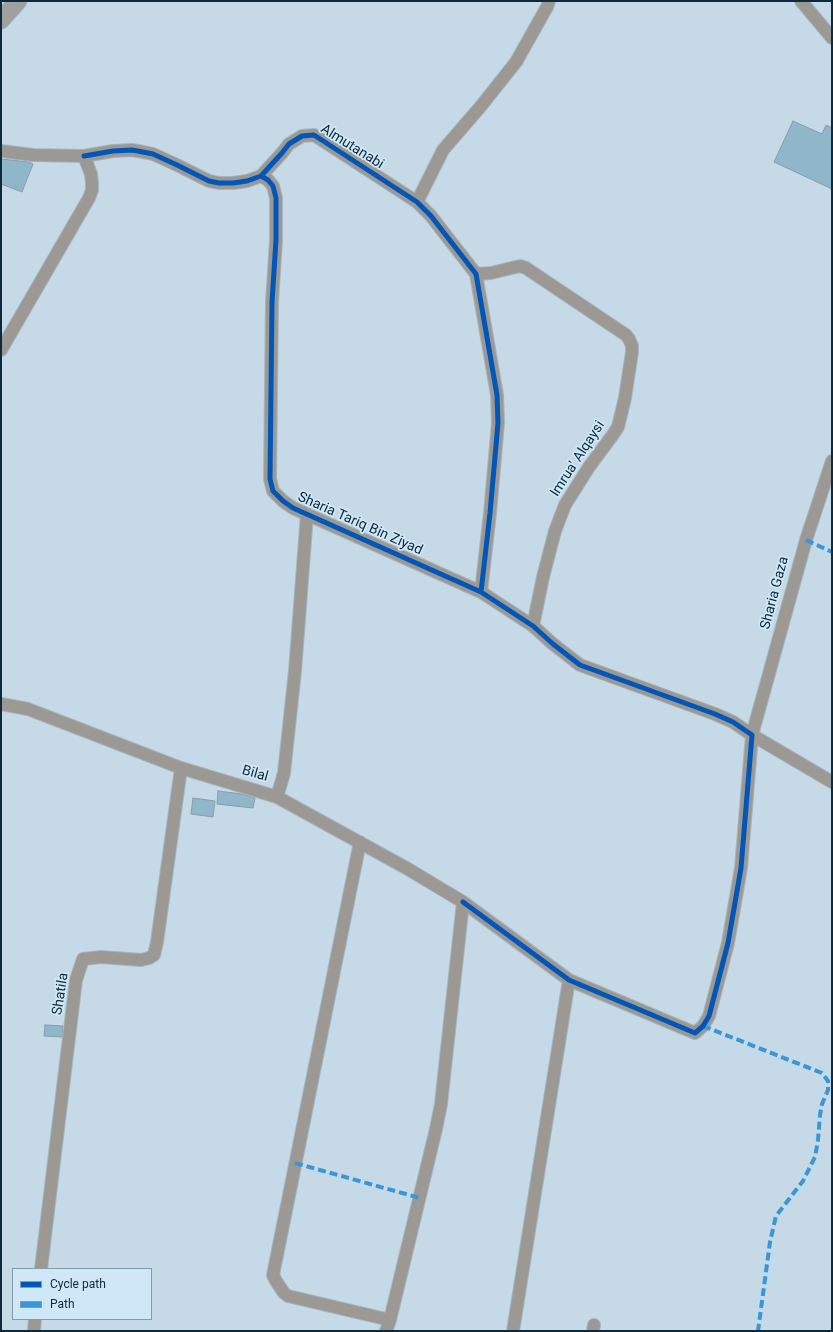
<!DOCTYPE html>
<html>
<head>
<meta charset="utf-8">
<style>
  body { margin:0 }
  #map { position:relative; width:833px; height:1332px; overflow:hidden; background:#c5d9e7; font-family:Roboto,sans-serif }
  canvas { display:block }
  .frame { position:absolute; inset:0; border:2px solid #0e2939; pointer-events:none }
  .legend { position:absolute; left:12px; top:1268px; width:140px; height:52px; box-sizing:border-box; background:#cfe8f8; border:1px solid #829cac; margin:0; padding:5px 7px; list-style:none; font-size:12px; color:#0e2939 }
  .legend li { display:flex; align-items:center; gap:8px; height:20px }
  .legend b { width:20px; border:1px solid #829cac }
</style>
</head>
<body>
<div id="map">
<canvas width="833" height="1332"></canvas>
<div class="frame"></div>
<ul class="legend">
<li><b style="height:5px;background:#0057b8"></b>Cycle path</li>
<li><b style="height:5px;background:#3896d9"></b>Path</li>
</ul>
</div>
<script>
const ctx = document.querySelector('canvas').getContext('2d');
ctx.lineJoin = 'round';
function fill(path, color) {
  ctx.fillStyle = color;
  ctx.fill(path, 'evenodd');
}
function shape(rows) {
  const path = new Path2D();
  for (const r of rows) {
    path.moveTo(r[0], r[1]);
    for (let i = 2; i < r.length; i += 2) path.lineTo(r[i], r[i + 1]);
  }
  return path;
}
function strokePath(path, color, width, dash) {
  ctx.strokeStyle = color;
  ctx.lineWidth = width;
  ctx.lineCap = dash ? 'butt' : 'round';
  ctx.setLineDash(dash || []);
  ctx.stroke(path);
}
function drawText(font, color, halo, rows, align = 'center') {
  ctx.font = font + ' Roboto,sans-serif';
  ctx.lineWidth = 3.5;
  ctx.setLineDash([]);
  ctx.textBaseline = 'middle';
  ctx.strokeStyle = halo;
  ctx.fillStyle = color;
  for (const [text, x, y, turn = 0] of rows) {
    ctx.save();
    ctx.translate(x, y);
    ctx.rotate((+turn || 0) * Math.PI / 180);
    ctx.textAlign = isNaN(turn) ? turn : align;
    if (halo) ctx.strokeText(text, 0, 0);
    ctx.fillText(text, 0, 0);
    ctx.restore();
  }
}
const building = shape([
  [793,121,822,134,826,125,832,128,832,189,774,162,793,121],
  [1,159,29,162,33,164,22,192,1,184,1,159],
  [218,791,242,794,255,798,253,808,217,804,218,791],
  [193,798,215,801,213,817,191,814,193,798],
  [45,1025,63,1026,62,1037,44,1036,45,1025]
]);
fill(building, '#90b6ca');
strokePath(building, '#889daa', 1);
const minor = shape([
  [801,1,832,38],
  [1,151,33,155,84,156,91,174,92,183,92,190,89,198,1,350],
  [84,156,113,151,132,150,143,152,153,154,177,165,209,181,219,183,233,183,247,181,261,176,282,153,289,144,302,136,314,135,417,202,431,216,476,274,497,395,498,423,490,513,481,592,293,508,283,501,273,491,270,479,272,302,276,240,276,198,273,186,268,180,261,176],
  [417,202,443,150,481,106,516,62,547,7,549,1],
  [476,274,491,273,520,266,526,268,626,335,629,339,632,346,632,352,625,398,618,427,612,436,589,467,565,505,555,531,543,577,533,626],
  [832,461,806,540,752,735,832,782],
  [1,704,28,709,181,768,277,797,284,773,295,671,307,514],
  [277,797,408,869,463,902,441,1104,436,1129,390,1320,386,1331],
  [360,842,273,1275,276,1281,284,1293,288,1296,390,1320],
  [463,902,569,980,695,1033,703,1026,709,1016,728,943,741,868,752,735,733,722,715,714,580,665,553,644,533,626,481,592],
  [41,1269,76,980,83,959,101,957,141,960,149,958,154,955,157,942,181,768],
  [34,1331,35,1319],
  [513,1331,569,980],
  [593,1331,594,1325]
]);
const secondary = shape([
  [1,20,18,1]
]);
strokePath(minor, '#a3b5c2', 14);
strokePath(secondary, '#a3b5c2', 19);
strokePath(minor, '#9c9893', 12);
strokePath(secondary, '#9fa0a0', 17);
strokePath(shape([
  [806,540,832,552],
  [703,1026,822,1073,828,1081,828,1090,822,1104,820,1115,818,1140,815,1157,803,1181,776,1216,770,1242,758,1331],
  [295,1163,420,1198]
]), '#3896d9', 4, [8, 4]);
strokePath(shape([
  [84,156,113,151,132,150,143,152,153,154,177,165,209,181,219,183,233,183,247,181,261,176,282,153,289,144,302,136,314,135,417,202,431,216,476,274,497,395,498,423,490,513,481,592,293,508,283,501,273,491,270,479,272,302,276,240,276,198,273,186,268,180,261,176],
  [463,902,569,980,695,1033,703,1026,709,1016,728,943,741,868,752,735,733,722,715,714,580,665,553,644,533,626,481,592]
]), '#0057b8', 5);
drawText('14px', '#0e2939', '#cfe8f8', [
  ["Almutanabi",352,147,32],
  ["Imrua' Alqaysi",578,459,-57],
  ["Sharia Tariq Bin Ziyad",360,524,24],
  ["Sharia Gaza",775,593,-75],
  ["Bilal",255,774,16],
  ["Shatila",61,994,-81]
]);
</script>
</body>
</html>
